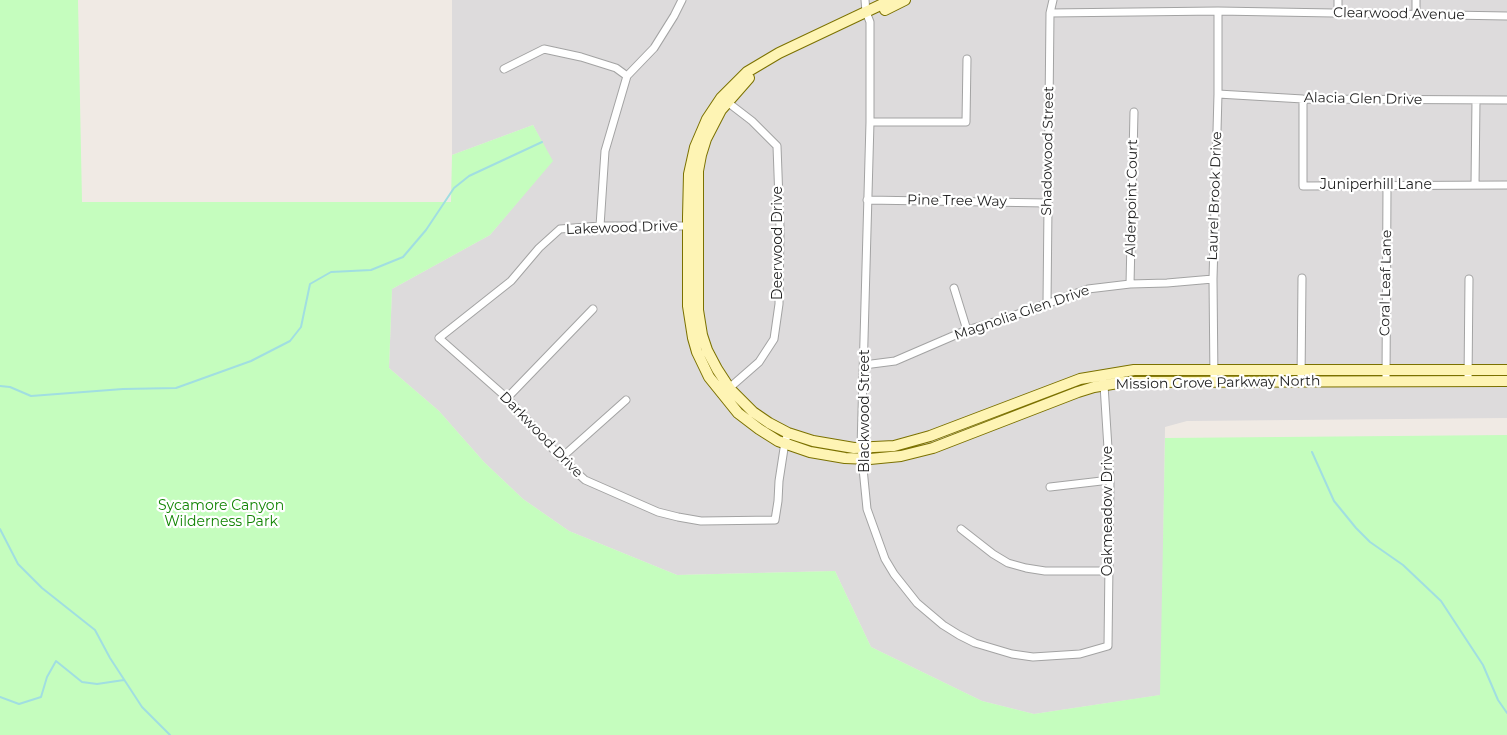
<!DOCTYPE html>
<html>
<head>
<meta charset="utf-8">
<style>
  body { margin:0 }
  canvas { display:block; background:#f0eae4 }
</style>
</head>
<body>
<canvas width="1507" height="735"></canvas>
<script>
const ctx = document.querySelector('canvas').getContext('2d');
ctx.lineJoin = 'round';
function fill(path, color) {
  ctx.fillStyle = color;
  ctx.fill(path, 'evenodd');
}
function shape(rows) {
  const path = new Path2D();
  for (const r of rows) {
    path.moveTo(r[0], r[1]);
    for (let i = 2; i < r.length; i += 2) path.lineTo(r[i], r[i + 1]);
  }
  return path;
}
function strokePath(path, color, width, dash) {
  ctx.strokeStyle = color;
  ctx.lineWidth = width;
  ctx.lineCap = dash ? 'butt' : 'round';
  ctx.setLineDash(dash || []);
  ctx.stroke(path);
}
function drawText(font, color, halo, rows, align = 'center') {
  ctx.font = font + ' Montserrat,sans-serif';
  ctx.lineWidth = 4.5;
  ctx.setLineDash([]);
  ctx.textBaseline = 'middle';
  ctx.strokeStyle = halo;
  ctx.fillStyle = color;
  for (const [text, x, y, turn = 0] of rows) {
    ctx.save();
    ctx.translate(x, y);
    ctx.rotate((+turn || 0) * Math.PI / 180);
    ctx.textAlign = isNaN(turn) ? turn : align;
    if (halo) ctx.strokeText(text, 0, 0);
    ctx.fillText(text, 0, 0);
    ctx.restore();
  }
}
fill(shape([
  [452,0,1507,0,1507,418,1187,421,1165,427,1161,695,1034,714,982,701,871,647,835,571,677,575,569,531,523,499,484,462,439,411,389,368,392,289,490,235,552,161,533,125,452,155]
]), '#dddbdc');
fill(shape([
  [0,0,78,0,82,202,451,202,452,155,533,125,553,161,490,235,392,289,389,368,439,411,484,462,523,499,569,531,677,575,835,571,871,647,982,701,1034,714,1160,695,1165,438,1507,435,1507,735,0,735]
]), '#c5fdbe');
strokePath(shape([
  [0,386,10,387,31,396,123,389,176,388,251,361,290,341,301,327,310,284,331,272,371,270,403,257,426,230,454,188,469,176,542,142],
  [1312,452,1334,501,1356,528,1370,542,1403,565,1441,601,1483,665,1498,700,1507,713],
  [0,529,18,564,42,588,95,630,110,658,142,707,170,735],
  [0,697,19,704,41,697,47,677,56,661,82,682,97,684,124,680]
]), '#a1dee1', 2);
const street = shape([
  [865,0,866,12,870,22,870,122,861,448,867,509,885,559,894,574,917,603,943,625,959,635,975,643,1012,654,1033,657,1080,654,1108,646,1110,480,1104,385,1103,381],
  [1416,0,1416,15],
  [1050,13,1218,11,1507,16],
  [1338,13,1338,0],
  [504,69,544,49,581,57,616,68,627,76],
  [1218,94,1303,99,1507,100],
  [1303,99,1303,186,1507,185],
  [726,101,752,121,777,146,780,228,779,304,774,339,759,362,727,390],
  [870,122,966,122,967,59],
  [1475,185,1476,100],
  [867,200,1047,203],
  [600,226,605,151,627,76,654,48,674,16,682,0],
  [691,226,600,226,560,229,539,248,511,281,439,338,507,398,561,458,585,480,658,512,678,517,701,521,775,520,778,501,779,481,785,442,788,433],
  [1130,284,1134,112],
  [954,288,967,330],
  [1047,303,1050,13,1053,0],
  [864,365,895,361,967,330,1004,319,1088,289,1130,284,1167,283,1213,279],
  [1214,381,1213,279,1218,94,1218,11],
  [1301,381,1302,278],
  [1386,381,1387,186],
  [1468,381,1469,279],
  [507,398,593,309],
  [561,458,626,400],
  [1050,487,1110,480],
  [961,529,993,554,1008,563,1026,568,1045,571,1108,571]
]);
const secondary = shape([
  [891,0,779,53,747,72,721,98,707,119,695,147,689,174,688,217,688,306,693,338,697,352,709,377,738,413,759,429,778,441,810,452,845,458,870,459,901,456,933,448,1078,392,1094,387,1124,382,1507,381],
  [885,10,905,0],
  [749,78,721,110,706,139,701,155,698,171,698,310,702,335,707,350,717,369,730,389,753,412,769,423,788,433,813,441,854,448,894,446,930,436,1080,379,1134,370,1507,370]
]);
strokePath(street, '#a3a3a3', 9);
strokePath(secondary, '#7b7100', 12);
strokePath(street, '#fff', 7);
strokePath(secondary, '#fef4b4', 10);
drawText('14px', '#1f1f1f', '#fff', [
  ["Clearwood Avenue",1399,14,1],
  ["Alacia Glen Drive",1363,99,1],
  ["Shadowood Street",1048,151,-89],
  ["Juniperhill Lane",1376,185],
  ["Laurel Brook Drive",1215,196,-88],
  ["Alderpoint Court",1132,198,-89],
  ["Pine Tree Way",957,201,1],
  ["Lakewood Drive",622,228,-2],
  ["Deerwood Drive",778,243,-90],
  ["Coral Leaf Lane",1386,283,-89],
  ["Magnolia Glen Drive",1022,313,-19],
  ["Mission Grove Parkway North",1218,383,-1],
  ["Blackwood Street",865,411,-90],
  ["Darkwood Drive",541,435,46],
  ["Oakmeadow Drive",1108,511,-90]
]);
drawText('14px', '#128504', '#fff', [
  ["Sycamore Canyon",221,506],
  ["Wilderness Park",221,522]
]);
</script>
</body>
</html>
